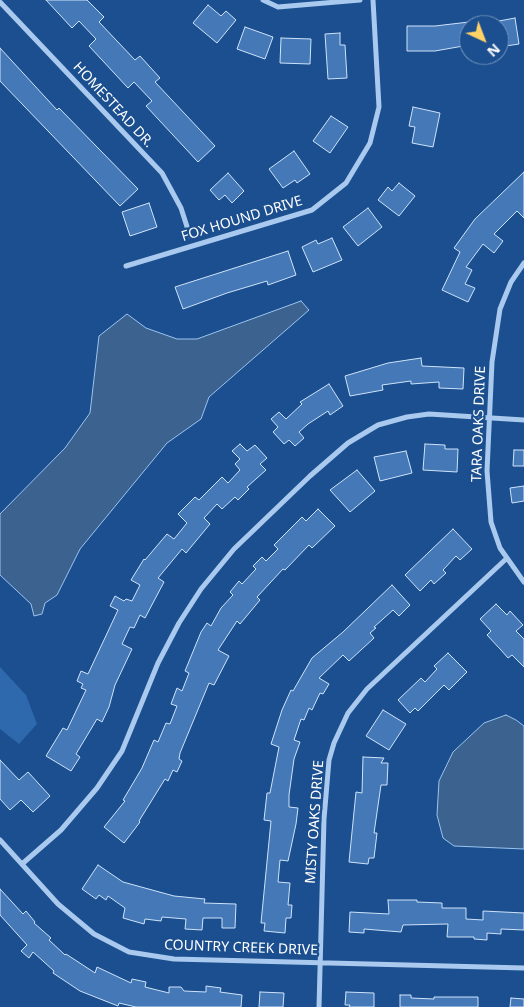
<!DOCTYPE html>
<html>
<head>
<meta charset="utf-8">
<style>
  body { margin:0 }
  #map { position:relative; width:524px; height:1007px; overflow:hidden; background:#1b4f8f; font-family:"Noto Sans",sans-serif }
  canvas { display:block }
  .north { position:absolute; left:459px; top:15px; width:50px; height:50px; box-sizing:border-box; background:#1b4f8f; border:1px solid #7695bc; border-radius:50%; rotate:137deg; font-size:14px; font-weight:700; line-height:20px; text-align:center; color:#fff }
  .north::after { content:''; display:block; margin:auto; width:18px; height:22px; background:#ffd166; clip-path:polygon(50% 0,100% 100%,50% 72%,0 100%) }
</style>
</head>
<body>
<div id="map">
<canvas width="524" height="1007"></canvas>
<div class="north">N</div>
</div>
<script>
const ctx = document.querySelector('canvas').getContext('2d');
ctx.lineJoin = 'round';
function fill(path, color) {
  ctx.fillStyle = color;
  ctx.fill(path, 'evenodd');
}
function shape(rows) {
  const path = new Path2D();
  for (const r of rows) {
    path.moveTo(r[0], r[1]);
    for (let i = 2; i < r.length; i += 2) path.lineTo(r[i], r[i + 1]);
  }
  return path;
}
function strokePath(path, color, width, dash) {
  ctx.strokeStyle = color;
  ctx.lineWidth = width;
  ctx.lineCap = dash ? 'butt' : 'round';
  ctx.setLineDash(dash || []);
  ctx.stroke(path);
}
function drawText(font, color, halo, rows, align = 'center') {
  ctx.font = font + ' "Noto Sans",sans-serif';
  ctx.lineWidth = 4.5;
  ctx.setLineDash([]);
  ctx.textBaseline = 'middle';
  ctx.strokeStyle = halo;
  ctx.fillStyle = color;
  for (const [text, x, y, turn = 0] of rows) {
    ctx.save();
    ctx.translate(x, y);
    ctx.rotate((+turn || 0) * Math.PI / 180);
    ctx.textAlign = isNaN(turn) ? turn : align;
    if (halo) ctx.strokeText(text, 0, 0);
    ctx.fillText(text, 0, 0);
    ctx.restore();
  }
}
fill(shape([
  [0,667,26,695,37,724,19,744,0,729]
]), '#2e69ad');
const water = shape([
  [301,301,309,310,209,397,201,419,167,443,80,549,57,595,45,603,42,614,34,616,31,604,0,575,0,514,65,448,90,413,99,336,127,314,146,328,177,339,197,339,301,301],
  [506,715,516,720,524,726,524,849,454,846,443,838,437,815,439,781,453,752,484,723,506,715]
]);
fill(water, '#3c6290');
strokePath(water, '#9cc4f0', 1);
const building = shape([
  [46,0,87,0,104,17,99,22,135,60,140,56,160,78,155,82,215,146,198,162,146,106,152,101,134,82,128,88,89,46,96,39,79,21,72,28,46,0],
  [208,5,221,16,226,11,236,20,217,43,193,23,208,5],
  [515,18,519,44,499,47,499,21,515,18],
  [469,22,469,45,435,51,407,51,407,26,435,26,469,22],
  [245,27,273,37,265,59,237,49,245,27],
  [340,33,340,45,345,45,347,78,328,79,325,34,340,33],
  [281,38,311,39,310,64,280,63,281,38],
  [0,48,57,110,59,108,138,189,120,206,0,81,0,48],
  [413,107,440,113,433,147,412,143,415,127,409,126,413,107],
  [331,116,348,127,330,153,313,141,331,116],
  [294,151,310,174,297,183,295,180,283,188,269,169,294,151],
  [524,172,524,218,517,211,494,234,503,241,494,253,483,244,466,267,472,270,465,284,475,288,468,302,442,290,460,252,454,248,475,219,524,172],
  [228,173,244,191,232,203,225,195,219,200,210,190,228,173],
  [399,183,415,196,399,216,378,200,388,187,392,191,399,183],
  [149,203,157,227,130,236,122,212,149,203],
  [368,208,382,227,358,246,343,227,368,208],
  [332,238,342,260,313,272,302,247,316,240,318,244,332,238],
  [288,251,296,275,268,285,267,281,227,293,183,309,175,287,288,251],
  [421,358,422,366,464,368,463,389,439,388,439,382,411,384,411,381,382,385,383,390,350,396,345,376,388,363,421,358],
  [329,384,343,406,330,415,328,411,308,424,299,432,304,438,295,446,289,440,284,444,273,432,278,427,271,419,279,412,286,419,302,404,300,402,329,384],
  [240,444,247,451,255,445,267,458,260,464,266,470,247,487,249,489,238,500,235,497,222,509,217,504,204,518,210,524,186,553,182,549,158,578,164,582,145,618,140,615,134,628,130,627,122,644,132,649,115,685,109,707,102,722,97,719,76,754,80,757,71,771,46,756,63,728,67,730,86,690,81,688,83,684,77,681,81,671,88,674,118,610,110,606,115,596,124,601,126,599,132,601,140,585,131,580,144,559,145,560,167,534,174,539,187,523,178,514,195,497,199,500,222,477,228,483,240,470,235,464,240,459,232,451,240,444],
  [425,444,445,445,445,449,458,449,457,472,423,470,425,444],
  [514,450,524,450,524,466,513,466,514,450],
  [406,451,412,473,380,481,374,457,406,451],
  [357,470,375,491,350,512,330,490,357,470],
  [524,486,524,501,512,503,510,488,524,486],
  [318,509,335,526,312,548,309,545,285,570,283,569,257,597,260,600,240,624,237,621,218,650,229,656,214,685,209,683,180,753,179,759,182,761,177,772,173,770,168,781,165,779,139,821,140,822,124,843,104,827,125,801,123,800,142,768,154,740,158,742,166,723,170,724,177,706,171,704,177,688,182,691,189,673,185,671,201,632,207,623,211,626,221,608,233,595,230,592,239,581,242,584,256,569,253,566,262,557,266,561,278,549,274,545,302,517,306,521,318,509],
  [453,529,472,549,460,560,456,556,443,570,446,573,434,584,431,580,420,591,405,575,453,529],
  [392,585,410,605,399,616,393,610,374,627,376,628,370,633,374,638,349,661,343,655,319,678,329,684,323,694,320,693,312,710,309,708,304,720,301,719,294,740,300,742,294,759,289,795,289,807,298,808,296,824,288,861,280,860,278,882,290,883,288,905,292,905,291,918,286,918,285,933,264,931,265,923,261,923,271,821,264,820,267,793,270,793,279,747,271,744,282,710,291,690,293,691,312,658,343,632,392,585],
  [496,604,507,615,510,611,523,625,516,631,524,639,524,667,512,655,508,658,501,650,487,635,491,631,480,619,496,604],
  [448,653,467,672,449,690,444,685,418,711,415,708,410,713,398,700,421,678,425,682,437,669,434,666,448,653],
  [383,710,406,724,389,750,366,736,383,710],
  [363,757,384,758,381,763,388,763,387,785,381,785,374,833,377,833,374,858,369,858,368,864,349,862,356,792,362,793,363,757],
  [0,760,19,780,28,772,50,796,33,812,21,800,10,810,0,799,0,760],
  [98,865,123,882,174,896,205,899,204,903,236,904,235,928,222,928,222,918,203,918,202,930,185,929,186,919,162,917,161,921,145,919,144,924,123,918,125,908,108,896,106,900,99,895,96,899,82,889,98,865],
  [0,889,23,914,26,911,35,922,34,923,51,938,49,940,65,955,66,954,95,973,97,967,131,983,132,979,146,982,145,987,169,993,169,987,181,987,184,991,206,992,206,986,221,988,220,992,242,995,241,1007,136,1007,119,1003,118,1006,80,991,53,973,54,971,33,952,29,958,21,951,27,945,0,915,0,889],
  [388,900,417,900,417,902,442,903,442,908,466,908,466,919,483,920,483,911,524,913,524,930,501,929,501,934,487,933,487,940,474,939,474,937,447,937,448,924,403,925,401,932,364,929,364,933,349,932,350,912,389,914,388,900],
  [260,992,284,993,283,1007,259,1007,260,992],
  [346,992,374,993,374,1007,349,1007,350,1005,345,1005,346,992],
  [400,995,411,995,411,998,434,999,434,997,478,997,478,1007,400,1007,400,995],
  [511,998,524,999,524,1007,510,1007,511,998]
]);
fill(building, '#4478b7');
strokePath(building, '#cfe3fa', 1);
strokePath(shape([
  [263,0,278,7,360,0],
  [0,2,162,173,181,208,190,236],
  [524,263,511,282,500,309,492,362,487,471,491,522,500,548,524,582],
  [126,266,312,210,346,183,370,143,379,107,373,0],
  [0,840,58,904,94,934,129,952,174,959,524,968],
  [22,864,61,830,97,788,122,751,158,663,179,623,201,589,234,549,310,476,348,443,378,425,407,417,429,414,524,420],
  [319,1007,324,819,329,760,334,743,348,713,367,689,506,559]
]), '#a9c9ee', 5);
drawText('14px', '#fff', '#1b4f8f', [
  ["HOMESTEAD DR.",113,105,47],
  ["FOX HOUND DRIVE",242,219,-17],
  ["TARA OAKS DRIVE",479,424,-88],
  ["MISTY OAKS DRIVE",315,822,-86],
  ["COUNTRY CREEK DRIVE",241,948,2]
]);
</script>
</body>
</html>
